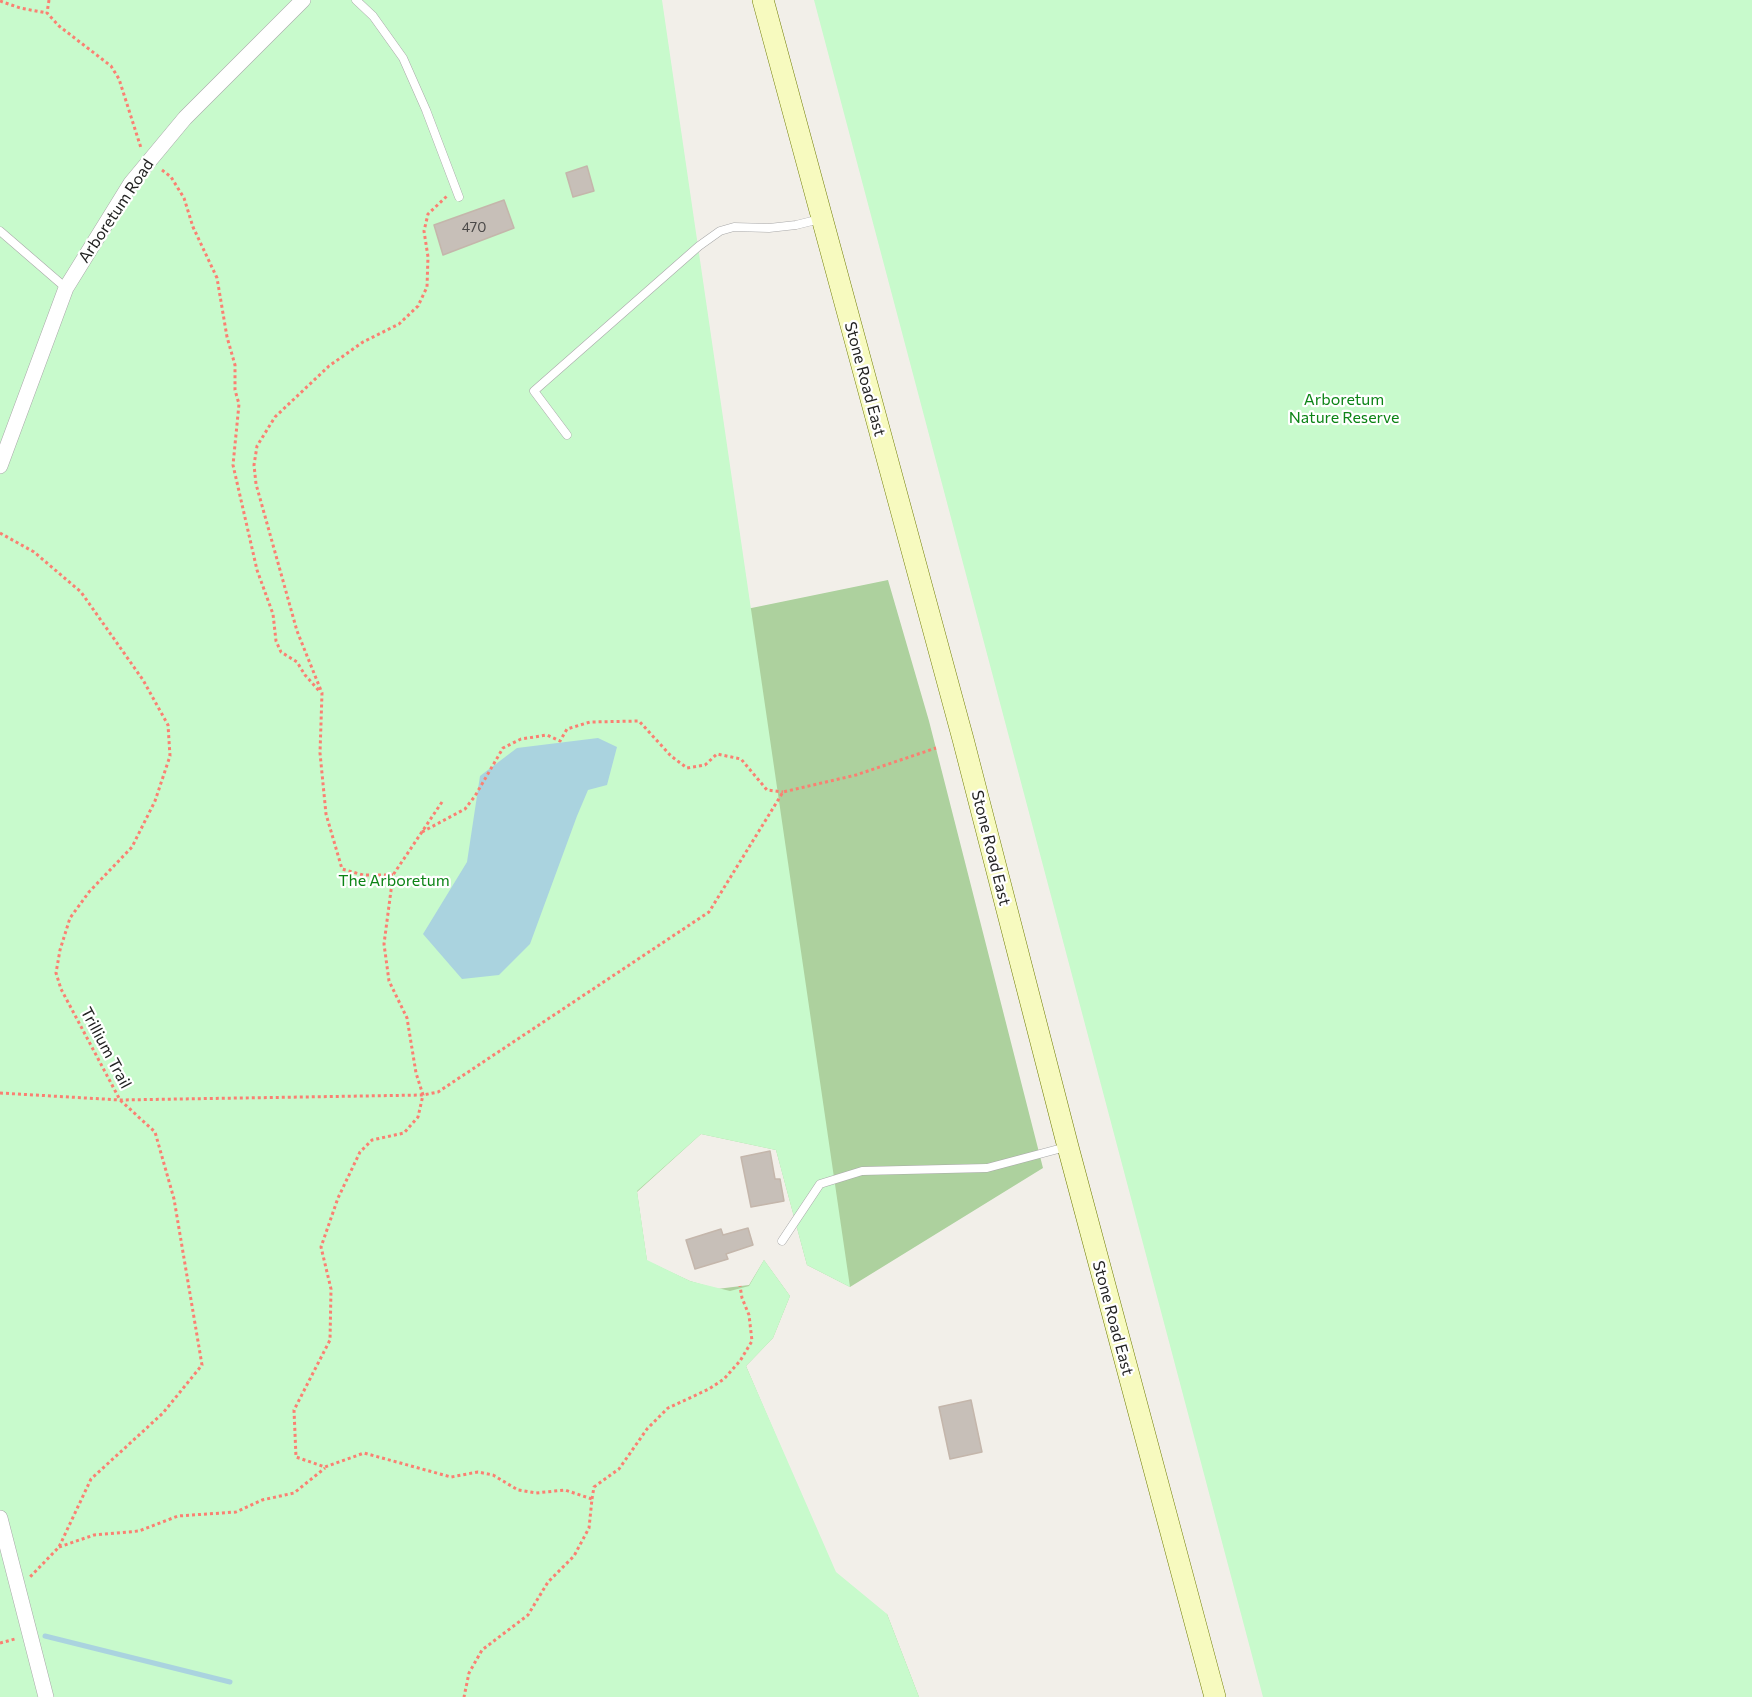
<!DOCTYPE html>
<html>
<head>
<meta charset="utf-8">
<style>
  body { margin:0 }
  canvas { display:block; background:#f2efe9 }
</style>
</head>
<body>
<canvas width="1752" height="1697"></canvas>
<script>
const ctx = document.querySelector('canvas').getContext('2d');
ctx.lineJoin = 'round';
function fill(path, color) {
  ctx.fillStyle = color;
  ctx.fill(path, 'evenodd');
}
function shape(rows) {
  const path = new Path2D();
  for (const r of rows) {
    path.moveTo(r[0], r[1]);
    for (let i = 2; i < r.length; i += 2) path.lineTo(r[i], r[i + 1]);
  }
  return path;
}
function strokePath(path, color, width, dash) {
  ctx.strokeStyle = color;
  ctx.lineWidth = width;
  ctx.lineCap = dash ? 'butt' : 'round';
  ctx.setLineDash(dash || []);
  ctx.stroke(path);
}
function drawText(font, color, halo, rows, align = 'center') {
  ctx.font = font + ' Commissioner,sans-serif';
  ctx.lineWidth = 4.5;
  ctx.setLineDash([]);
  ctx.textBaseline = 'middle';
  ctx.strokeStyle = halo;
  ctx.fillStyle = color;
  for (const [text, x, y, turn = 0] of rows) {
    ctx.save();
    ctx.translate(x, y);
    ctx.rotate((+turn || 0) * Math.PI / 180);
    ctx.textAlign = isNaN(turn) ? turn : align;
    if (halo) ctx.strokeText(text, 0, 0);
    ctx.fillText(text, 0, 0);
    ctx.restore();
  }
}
fill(shape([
  [888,580,929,721,1043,1168,850,1287,807,1265,776,1150,701,1134,637,1192,647,1261,690,1281,717,1289,749,1285,764,1260,790,1296,773,1338,746,1366,808,1511,648,1564,887,1614,919,1697,191,1570,732,612]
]), '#add19e');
fill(shape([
  [0,0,662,0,850,1287,807,1265,776,1150,701,1134,637,1191,647,1260,690,1281,730,1291,749,1286,764,1260,790,1296,773,1338,746,1366,836,1572,887,1614,919,1697,0,1697],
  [814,0,1752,0,1752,1697,1263,1697]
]), '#c8facc');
fill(shape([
  [598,738,617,747,607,785,588,790,577,816,530,944,499,975,462,979,423,934,467,862,480,776,517,748]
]), '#aad3df');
strokePath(shape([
  [45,1636,230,1682]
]), '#aad3df', 5);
const building = shape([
  [587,166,594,191,573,197,566,173,587,166],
  [504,200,514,228,443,255,434,225,504,200],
  [770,1151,775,1179,780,1179,784,1201,751,1207,741,1157,770,1151],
  [748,1228,753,1245,726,1254,728,1259,695,1269,686,1240,721,1229,723,1235,748,1228],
  [971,1400,982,1452,950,1459,939,1407,971,1400]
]);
fill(building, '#c7bfb8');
strokePath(building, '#c4b6ab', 1.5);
const lane = shape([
  [356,0,373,16,403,58,426,110,459,197],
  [0,231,66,288],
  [567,435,534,391,699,246,720,231,734,227,769,228,796,225,820,219],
  [782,1241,820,1184,862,1171,987,1168,1066,1147]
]);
const street = shape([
  [0,466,66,288,131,183,185,118,303,0],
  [0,1518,46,1697]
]);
const secondary = shape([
  [763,0,963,739,1068,1147,1215,1697]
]);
strokePath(lane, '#a9a9a9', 9);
strokePath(street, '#a9a9a9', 16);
strokePath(secondary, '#707d05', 22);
strokePath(shape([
  [49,0,47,13,59,26,111,66,119,79,141,148],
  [0,1,20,8,47,13],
  [162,170,171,177,184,198,193,227,217,278,227,337,235,365,235,390,239,404,233,465,257,570,273,614,276,641,281,652,297,662,305,675,320,692],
  [0,533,34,552,81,592,143,680,168,725,170,756,155,801,132,847,89,892,70,918,60,950,56,973,61,989,120,1100,155,1132,174,1199,202,1365,163,1413,91,1479,59,1547,30,1577],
  [442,802,393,875,384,944,389,981,407,1018,416,1073,423,1095,418,1117,404,1133,372,1140,360,1152,338,1198,321,1247,331,1289,330,1340,294,1410,296,1457,325,1467,364,1453,451,1477,478,1472,493,1475,518,1490,536,1493,565,1490,592,1499,589,1528,574,1556,548,1582,528,1615,482,1650,469,1673,464,1697],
  [422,832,465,809,475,796,503,748,521,739,547,735,560,741,567,729,590,722,639,721,671,756,687,768,705,765,717,754,741,759,767,790,783,792],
  [393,875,363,875,342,869,326,814,320,753,322,693,297,631,256,484,254,465,257,446,275,417,329,366,363,342,399,324,418,306,427,287,428,257,424,231,428,214,447,196],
  [0,1093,120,1100,423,1095,438,1092,709,912,783,792,856,775,936,748],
  [592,1499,594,1487,619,1469,647,1429,668,1408,709,1389,724,1379,740,1361,752,1341,749,1315,742,1298,740,1286],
  [59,1547,94,1535,139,1531,178,1516,236,1512,262,1500,294,1493,325,1468],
  [0,1643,15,1639]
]), '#fa8072', 3, [3, 3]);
strokePath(lane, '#fff', 8);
strokePath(street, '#fff', 15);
strokePath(secondary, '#f7fabf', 21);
drawText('14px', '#4b4948', null, [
  ["470",474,227]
]);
drawText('16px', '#222', '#fff', [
  ["Arboretum Road",116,211,-56],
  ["Stone Road East",865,379,75],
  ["Stone Road East",991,848,76],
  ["Trillium Trail",106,1048,62],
  ["Stone Road East",1113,1318,75]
]);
drawText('16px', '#0c8416', '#fff', [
  ["Arboretum",1344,400],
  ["Nature Reserve",1344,418],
  ["The Arboretum",394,881]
]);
</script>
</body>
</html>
